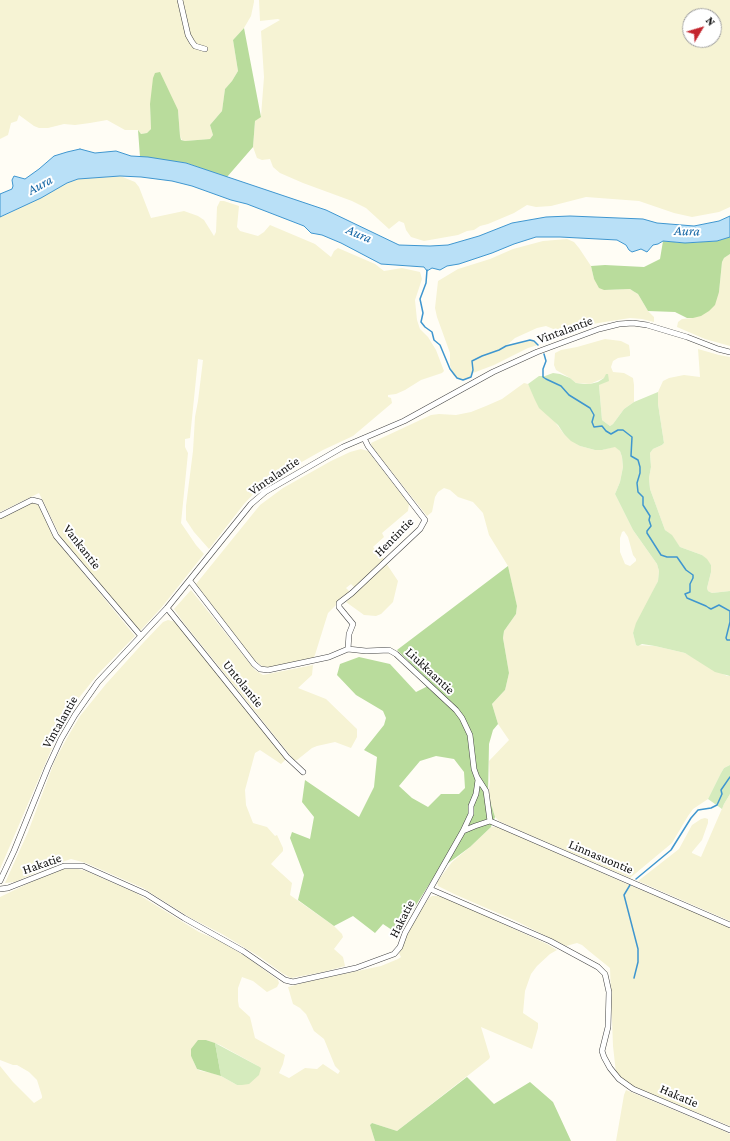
<!DOCTYPE html>
<html>
<head>
<meta charset="utf-8">
<style>
  body { margin:0 }
  #map { position:relative; width:730px; height:1141px; overflow:hidden; background:#fffdf5; font-family:"Crimson Pro",serif }
  canvas { display:block }
  .north { position:absolute; left:682px; top:8px; width:40px; height:40px; box-sizing:border-box; background:#fff; border:1px solid #a0a0a0; border-radius:50%; rotate:52deg; font-size:11px; font-weight:700; line-height:16px; text-align:center; color:#111 }
  .north::after { content:''; display:block; margin:auto; width:14px; height:18px; background:#c4262e; clip-path:polygon(50% 0,100% 100%,50% 72%,0 100%) }
</style>
</head>
<body>
<div id="map">
<canvas width="730" height="1141"></canvas>
<div class="north">N</div>
</div>
<script>
const ctx = document.querySelector('canvas').getContext('2d');
ctx.lineJoin = 'round';
function fill(path, color) {
  ctx.fillStyle = color;
  ctx.fill(path, 'evenodd');
}
function shape(rows) {
  const path = new Path2D();
  for (const r of rows) {
    path.moveTo(r[0], r[1]);
    for (let i = 2; i < r.length; i += 2) path.lineTo(r[i], r[i + 1]);
  }
  return path;
}
function strokePath(path, color, width, dash) {
  ctx.strokeStyle = color;
  ctx.lineWidth = width;
  ctx.lineCap = dash ? 'butt' : 'round';
  ctx.setLineDash(dash || []);
  ctx.stroke(path);
}
function drawText(font, color, halo, rows, align = 'center') {
  ctx.font = font + ' "Crimson Pro",serif';
  ctx.lineWidth = 4;
  ctx.setLineDash([]);
  ctx.textBaseline = 'middle';
  ctx.strokeStyle = halo;
  ctx.fillStyle = color;
  for (const [text, x, y, turn = 0] of rows) {
    ctx.save();
    ctx.translate(x, y);
    ctx.rotate((+turn || 0) * Math.PI / 180);
    ctx.textAlign = isNaN(turn) ? turn : align;
    if (halo) ctx.strokeText(text, 0, 0);
    ctx.fillText(text, 0, 0);
    ctx.restore();
  }
}
fill(shape([
  [0,0,254,0,254,2,251,16,244,28,233,40,238,71,232,81,225,89,222,111,210,125,213,135,210,139,185,141,182,140,180,136,178,110,150,104,151,129,147,133,141,134,138,130,125,130,107,120,90,123,75,125,64,124,48,128,39,128,34,126,19,115,17,121,11,123,8,135,0,139],
  [259,0,730,0,730,207,719,212,692,217,674,213,639,201,586,197,551,206,536,207,527,205,514,213,488,224,480,226,474,230,467,231,458,235,424,241,411,237,406,230,404,223,399,221,389,229,366,208,352,201,303,183,280,173,273,167,270,159,262,160,257,158,253,147,255,121,261,116,264,77,261,31,280,20,278,19,260,21],
  [690,16,714,16,714,40,690,40],
  [120,176,135,182,139,187,151,218,184,211,198,216,204,220,214,236,216,232,217,207,220,201,224,201,239,206,237,227,240,231,258,236,264,232,270,225,315,244,331,257,334,251,338,248,375,264,384,271,402,268,420,272,422,279,415,300,417,320,420,329,428,337,436,350,444,371,442,373,421,380,405,390,396,394,388,395,388,397,391,398,392,403,353,436,323,450,268,481,259,488,244,504,209,549,194,532,186,520,186,506,193,451,195,417,198,401,203,360,198,359,190,438,185,439,185,447,188,453,181,523,196,545,204,554,162,607,140,631,61,538,39,493,0,512,0,217,8,214,67,183,78,179],
  [567,239,574,242,579,248,591,266,594,279,604,290,630,289,633,291,638,294,648,311,654,317,654,322,642,319,630,318,586,325,565,331,558,331,546,326,537,328,515,338,507,345,530,340,534,341,538,345,528,348,494,365,473,373,471,377,463,380,457,378,453,375,450,365,450,353,437,317,435,308,438,281,458,269,490,259,513,249,543,241],
  [730,254,730,346,705,339,677,327,678,322,682,319,693,318,719,292,722,262,724,258],
  [605,339,621,341,629,345,630,352,630,356,618,358,613,361,611,367,613,372,624,373,633,378,634,385,634,402,624,409,613,424,610,426,602,420,599,385,604,378,590,384,576,383,570,378,556,370,554,365,555,353,561,350,577,347],
  [698,349,719,355,730,357,730,591,712,593,708,591,707,588,711,572,711,565,702,555,680,547,671,535,665,530,650,489,649,478,651,467,650,453,653,449,662,445,664,443,658,404,658,392,663,381,669,378,684,375,700,377],
  [524,383,528,384,531,390,564,434,580,446,595,450,602,450,616,446,620,451,622,457,623,467,620,482,615,494,633,530,657,564,659,571,658,581,633,633,636,645,655,646,685,653,727,676,730,676,730,765,724,768,721,773,708,799,693,809,688,816,672,843,630,878,518,830,499,821,495,817,488,794,490,782,489,761,509,740,498,724,492,704,505,690,506,686,509,673,503,638,504,631,516,614,517,607,508,566,489,535,483,513,473,502,458,497,450,490,444,488,438,492,435,497,432,512,427,516,372,447,371,443,431,415,439,414,456,415,471,412,486,406,502,399],
  [624,531,628,537,633,555,636,559,636,561,630,566,625,564,620,552,620,538,622,532],
  [361,449,368,451,409,504,408,511,382,533,384,537,373,547,384,559,355,588,351,584,346,588,350,592,341,600,328,613,314,658,276,667,268,667,262,666,254,660,196,584,260,505,283,488,331,461,350,452],
  [34,502,40,505,58,542,135,636,98,674,78,699,64,720,0,869,0,517],
  [386,563,398,581,393,602,381,614,376,616,364,615,346,602],
  [191,590,255,670,263,675,313,665,312,675,298,688,326,699,357,729,357,737,351,748,335,742,317,746,312,748,297,760,294,760,183,622,174,609],
  [168,620,176,622,286,759,281,764,260,750,255,753,245,790,246,805,253,823,267,827,275,836,277,835,283,848,283,851,271,864,292,883,290,895,334,926,342,934,343,937,334,949,343,957,345,966,323,972,291,978,282,973,260,957,222,934,189,917,143,888,86,863,71,859,53,865,15,882,5,883,28,832,55,760,67,738,80,716,106,684,143,643,163,622],
  [730,794,730,921,638,881,679,849,692,825,701,819,705,818,708,819,708,823,702,840,692,852,692,853,701,857,724,804],
  [491,827,498,827,627,884,730,927,730,1126,633,1087,624,1082,616,1073,613,1046,610,968,589,951,582,945,577,943,566,946,516,921,454,894,438,886,437,882,452,862,470,847],
  [66,868,74,868,86,871,136,893,199,932,220,941,248,958,278,980,279,983,277,987,267,992,253,981,242,977,238,988,238,1001,239,1007,250,1017,255,1038,285,1055,283,1064,279,1073,289,1078,305,1068,317,1069,323,1064,338,1074,340,1071,335,1066,324,1039,314,1031,306,1014,300,1008,293,1004,288,987,306,982,381,966,398,959,401,957,399,953,410,928,425,904,429,898,432,896,439,896,455,902,547,944,557,950,550,954,537,966,531,974,525,991,523,1013,538,1023,538,1028,532,1049,481,1027,490,1057,489,1059,397,1131,372,1123,370,1125,375,1141,0,1141,0,1066,13,1082,34,1103,42,1098,42,1096,37,1080,29,1072,17,1065,13,1065,0,1060,0,897,31,882],
  [206,1040,220,1045,258,1066,237,1085,221,1076,212,1073,201,1071,197,1069,191,1056],
  [626,1090,722,1130,730,1134,730,1141,616,1141,624,1095]
]), '#f6f3d4');
fill(shape([
  [553,373,560,374,570,378,576,383,584,384,590,384,598,382,604,378,606,374,608,374,609,381,599,385,602,420,610,426,613,424,624,409,634,402,658,392,658,404,664,443,662,445,653,449,650,453,651,467,649,478,650,489,665,530,672,535,680,547,702,555,707,559,711,565,711,572,707,588,708,591,712,593,730,591,730,676,715,672,685,653,655,646,642,644,638,646,636,645,633,633,636,623,658,581,659,571,657,564,633,530,615,494,620,482,623,467,622,457,620,451,615,447,602,450,595,450,580,446,571,441,564,434,558,425,539,408,535,400,528,384,539,376,545,376],
  [730,765,730,794,724,804,722,809,708,799,721,773,724,768],
  [215,1043,258,1066,261,1068,259,1075,249,1084,242,1085,237,1085,221,1076]
]), '#d5ebbd');
fill(shape([
  [244,28,261,117,255,121,253,147,227,177,186,163,140,157,138,130,141,134,147,133,151,129,150,104,153,78,155,73,160,72,178,110,180,136,181,140,185,141,210,139,213,135,210,125,222,111,225,89,232,81,238,71,233,40],
  [730,237,730,254,724,258,722,262,719,292,715,305,709,311,701,316,693,318,687,318,675,312,648,311,638,294,633,291,630,289,604,290,599,288,594,279,591,266,605,265,644,267,660,259,663,241,685,243,717,241],
  [508,566,517,606,516,614,504,631,503,638,509,673,506,686,505,690,492,704,498,724,493,730,489,744,488,794,495,817,491,827,470,847,439,870,428,886,398,934,383,924,375,933,353,916,334,926,298,900,304,875,290,838,292,832,310,839,314,817,302,802,305,780,359,817,374,787,377,757,364,750,384,725,386,718,383,711,356,695,337,675,340,664,359,657,390,664,416,692,432,684,397,650],
  [436,756,454,759,464,772,465,788,459,794,441,794,428,807,412,798,399,786,420,761],
  [198,1040,206,1040,215,1043,221,1076,197,1069,191,1056,191,1049],
  [467,1077,494,1104,530,1082,553,1102,571,1141,375,1141,370,1125,372,1123,397,1131]
]), '#b9dc9c');
const water = shape([
  [80,149,95,153,116,151,131,156,148,157,186,163,326,210,399,245,430,246,448,245,479,236,512,223,546,217,570,216,643,219,657,223,694,226,719,221,730,216,730,237,717,241,685,243,663,241,658,244,653,245,647,252,641,249,632,252,629,250,626,245,617,240,560,237,536,237,514,244,492,253,459,264,447,266,440,270,432,268,427,271,424,267,381,264,341,243,322,235,311,233,304,226,247,204,231,200,192,186,172,181,141,177,120,176,78,179,67,183,41,198,0,217,0,194,12,189,13,186,12,180,14,176,25,179,39,169,54,156,67,152,80,149]
]);
fill(water, '#b9e0f7');
strokePath(water, '#3f96cf', 1);
strokePath(shape([
  [427,270,426,283,420,299,423,313,421,322,425,327,432,332,434,340,440,345,450,369,457,378,463,380,471,377,473,370,472,361,482,356,499,350,506,346,530,340,534,341,538,345],
  [544,354,546,361,543,369,543,377,546,379,561,386,569,395,590,408,594,415,592,422,594,427,602,426,606,431,611,434,618,430,623,430,632,437,631,456,638,460,640,467,640,473,637,483,638,492,643,497,643,505,650,516,649,520,651,526,647,531,647,533,661,555,667,557,677,557,686,570,693,575,693,578,690,584,690,592,685,594,687,598,706,606,709,608,711,609,719,605,730,611,730,622,726,638,727,640,730,640],
  [636,879,671,850,691,818,698,810,711,808,717,805,722,794,721,790,730,777],
  [630,885,624,895,638,949,638,962,634,978]
]), '#3f96cf', 1.5);
const minor = shape([
  [180,0,188,35,192,42,195,46,205,49],
  [0,516,32,500,40,502,56,536,141,636],
  [190,581,254,664,260,669,268,670,329,657,348,649,366,651,389,650,396,654,456,710,462,718,470,735,474,769,478,780,476,794,471,806,471,814,463,831,430,889],
  [167,608,287,757,303,772],
  [348,649,349,634,353,624,339,607,339,603,352,593,420,529,425,520,368,446,364,438],
  [477,777,486,791,490,821],
  [463,831,475,826,490,821,730,925],
  [0,881,14,851,48,767,61,739,75,715,98,682,167,608,251,504,265,492,343,447,404,421,493,372,537,352,599,329,619,324,633,323,647,325,687,337,718,349,730,352],
  [0,889,8,888,64,866,83,866,146,894,184,918,243,951,285,980,293,982,356,968,394,954,400,947,405,933,430,889,550,941,598,967,605,974,609,992,608,1027,602,1051,604,1057,610,1068,619,1079,633,1089,730,1130]
]);
strokePath(minor, '#444', 6);
strokePath(minor, '#fff', 5);
drawText('13px', '#111', '#fff', [
  ["Vintalantie",565,330,-20],
  ["Vintalantie",274,476,-34],
  ["Hentintie",394,537,-45],
  ["Vankantie",82,547,52],
  ["Liukkaantie",430,671,43],
  ["Untolantie",243,684,51],
  ["Vintalantie",60,722,-60],
  ["Linnasuontie",601,857,23],
  ["Hakatie",42,864,-19],
  ["Hakatie",402,919,-63],
  ["Hakatie",679,1096,23]
]);
drawText('italic 14px', '#1768a6', '#fff', [
  ["Aura",40,185,-29],
  ["Aura",687,231,1],
  ["Aura",359,234,23]
]);
</script>
</body>
</html>
